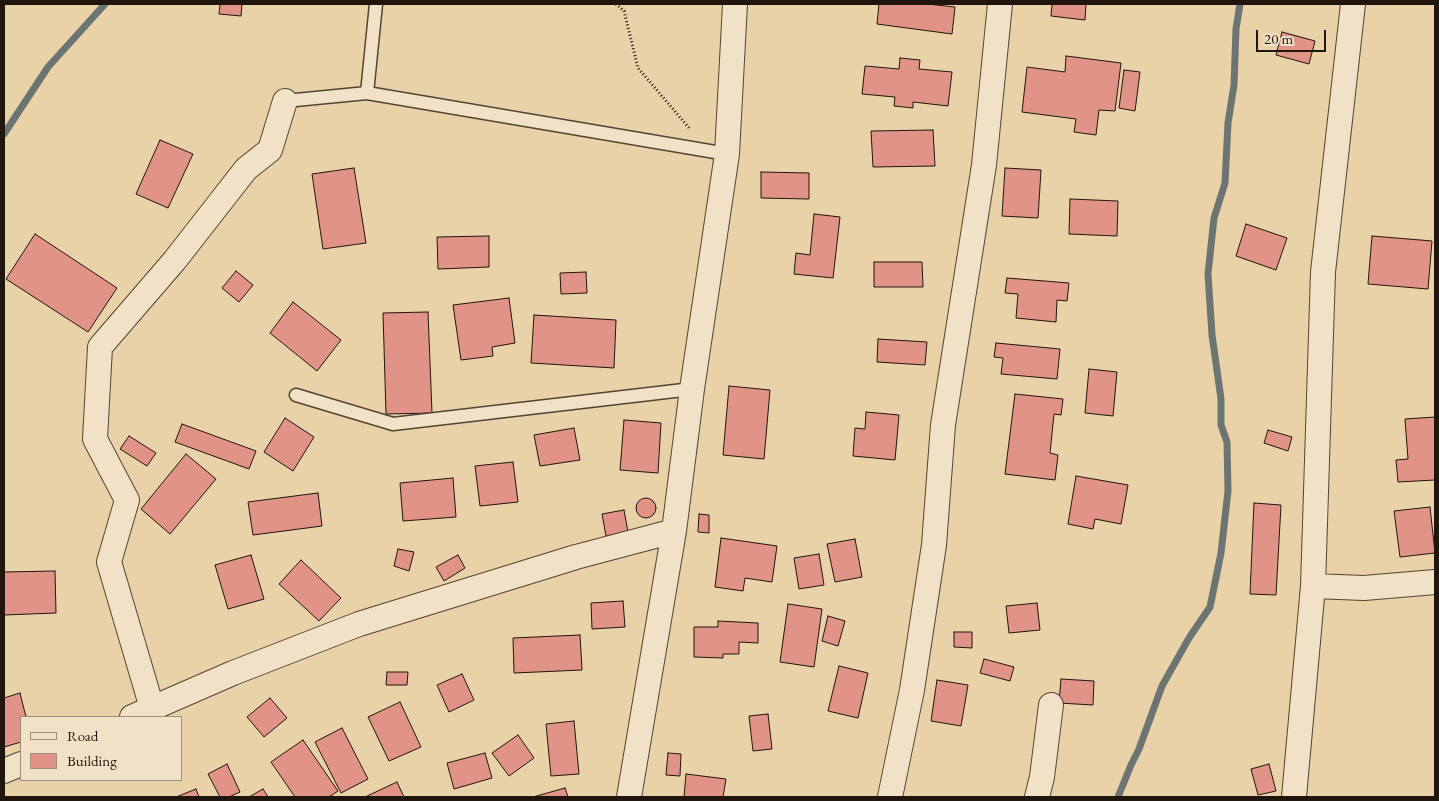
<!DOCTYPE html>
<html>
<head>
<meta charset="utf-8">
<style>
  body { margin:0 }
  #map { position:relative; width:1439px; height:801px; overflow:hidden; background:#e9d1a8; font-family:"EB Garamond",serif }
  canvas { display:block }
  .frame { position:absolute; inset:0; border:5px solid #20160e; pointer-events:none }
  .legend { position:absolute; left:20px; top:716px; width:162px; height:65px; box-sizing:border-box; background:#f1e1c6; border:1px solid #9d907c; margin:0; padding:6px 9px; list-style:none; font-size:15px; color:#20160e }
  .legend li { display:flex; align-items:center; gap:10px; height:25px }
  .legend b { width:25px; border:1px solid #9d907c }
  .scale { position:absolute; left:1256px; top:30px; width:70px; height:22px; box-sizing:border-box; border:2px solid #20160e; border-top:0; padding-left:6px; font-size:15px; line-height:18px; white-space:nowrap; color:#20160e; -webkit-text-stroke:4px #f1e1c6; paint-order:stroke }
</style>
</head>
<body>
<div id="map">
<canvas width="1439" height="801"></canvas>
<div class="frame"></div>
<ul class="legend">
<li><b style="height:6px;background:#f1e1c6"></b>Road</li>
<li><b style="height:14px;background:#e19387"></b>Building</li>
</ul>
<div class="scale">20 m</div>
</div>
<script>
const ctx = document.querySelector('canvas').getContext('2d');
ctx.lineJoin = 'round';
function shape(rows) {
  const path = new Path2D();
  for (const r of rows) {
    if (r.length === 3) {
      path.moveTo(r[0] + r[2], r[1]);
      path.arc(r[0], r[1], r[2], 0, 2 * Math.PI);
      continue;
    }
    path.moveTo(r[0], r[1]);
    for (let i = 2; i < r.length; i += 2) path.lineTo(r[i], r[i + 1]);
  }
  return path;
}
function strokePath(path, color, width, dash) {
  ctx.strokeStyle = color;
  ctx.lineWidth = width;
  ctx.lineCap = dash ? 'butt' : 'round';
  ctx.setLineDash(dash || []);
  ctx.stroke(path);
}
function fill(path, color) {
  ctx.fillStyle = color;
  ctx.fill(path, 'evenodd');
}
strokePath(shape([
  [4,134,48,67,105,4],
  [1118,797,1131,765,1139,749,1162,686,1189,638,1210,607,1221,553,1228,491,1227,442,1221,425,1221,399,1212,335,1208,274,1214,218,1225,183,1228,123,1234,85,1236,29,1240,4]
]), '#6c7572', 7);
const building = shape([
  [220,4,242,4,241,16,219,14,220,4],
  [879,4,927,4,955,7,952,34,877,24,879,4],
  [1052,4,1086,4,1085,20,1051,16,1052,4],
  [1282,32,1315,41,1309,64,1276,55,1282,32],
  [1066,56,1121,63,1115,111,1099,110,1096,135,1074,132,1076,119,1022,112,1027,67,1065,72,1066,56],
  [900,58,920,60,919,69,952,72,948,106,913,102,913,108,894,106,895,97,862,94,865,66,899,69,900,58],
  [1124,70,1140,72,1135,111,1119,108,1124,70],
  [933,130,935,166,873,167,871,131,933,130],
  [160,140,193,154,168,208,136,194,160,140],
  [354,168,366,243,323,249,312,174,354,168],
  [1005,168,1041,170,1038,218,1002,216,1005,168],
  [761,172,809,173,809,199,761,198,761,172],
  [1070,199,1118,201,1117,236,1069,234,1070,199],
  [814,214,840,217,833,278,794,274,796,253,810,255,814,214],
  [1246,224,1287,238,1276,270,1236,256,1246,224],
  [35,234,117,288,88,332,6,279,35,234],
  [489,236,489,267,438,269,437,237,489,236],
  [1372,236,1432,241,1428,289,1368,284,1372,236],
  [874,262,922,262,923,287,874,287,874,262],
  [236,271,253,285,239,302,222,288,236,271],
  [586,272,587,293,561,294,560,273,586,272],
  [1007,278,1069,283,1067,301,1057,300,1056,322,1016,318,1018,294,1005,293,1007,278],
  [509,298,515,343,492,347,493,356,461,360,453,305,509,298],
  [293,302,341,340,317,371,270,333,293,302],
  [428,312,432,413,386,414,383,313,428,312],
  [534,315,616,320,614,368,531,363,534,315],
  [878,339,927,342,925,365,877,362,878,339],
  [996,343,1060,349,1057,379,1001,374,1003,358,994,357,996,343],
  [1089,369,1117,372,1113,416,1085,413,1089,369],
  [729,386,770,390,764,459,723,455,729,386],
  [1015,394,1063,399,1061,415,1054,414,1050,453,1058,455,1055,480,1005,474,1015,394],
  [866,412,899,415,895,460,853,456,855,428,865,429,866,412],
  [1435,417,1435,480,1398,482,1396,460,1408,459,1405,419,1435,417],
  [285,418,314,437,293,471,264,452,285,418],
  [624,420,661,423,658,473,620,470,624,420],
  [182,424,256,451,249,469,175,442,182,424],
  [574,428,580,460,540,466,534,435,574,428],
  [1268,430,1292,437,1288,451,1264,443,1268,430],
  [129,436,156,453,147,466,120,449,129,436],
  [186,454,216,479,170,534,141,509,186,454],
  [513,462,518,502,480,506,475,466,513,462],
  [1076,476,1128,485,1121,524,1095,519,1093,529,1068,524,1076,476],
  [453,478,456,517,403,521,400,483,453,478],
  [318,493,322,526,253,535,248,502,318,493],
  [646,508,10],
  [1254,503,1281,505,1276,595,1250,594,1254,503],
  [1430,507,1435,553,1400,557,1394,511,1430,507],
  [624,510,628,532,606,536,602,514,624,510],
  [699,514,709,515,709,533,698,532,699,514],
  [721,538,777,546,772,582,745,578,743,591,715,587,721,538],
  [855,539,862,577,835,582,827,544,855,539],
  [398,549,414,552,409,571,394,566,398,549],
  [819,554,824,585,799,589,794,558,819,554],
  [251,555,264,599,228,609,215,565,251,555],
  [458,555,465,568,444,581,436,567,458,555],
  [301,560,341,598,319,621,279,584,301,560],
  [55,571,56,613,4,615,4,572,55,571],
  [623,601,625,627,592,629,591,603,623,601],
  [1037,603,1040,630,1009,633,1006,606,1037,603],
  [788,604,822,609,814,667,780,662,788,604],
  [828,616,845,621,838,646,822,641,828,616],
  [718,621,758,623,758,643,739,642,739,654,723,654,723,658,694,657,694,627,718,627,718,621],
  [954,632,972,632,972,648,954,647,954,632],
  [580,635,582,670,514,673,513,638,580,635],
  [984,659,1014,667,1010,681,980,673,984,659],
  [839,666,868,673,858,718,828,711,839,666],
  [387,672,408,672,407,685,386,685,387,672],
  [462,674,474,700,449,712,437,685,462,674],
  [1061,679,1094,681,1093,705,1059,703,1061,679],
  [937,680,968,685,961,726,931,721,937,680],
  [20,693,26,717,21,717,21,742,4,747,4,698,20,693],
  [270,698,287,718,264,737,247,717,270,698],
  [400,702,421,747,389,761,368,717,400,702],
  [768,714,772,749,753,751,749,716,768,714],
  [574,721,579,774,551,776,546,724,574,721],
  [342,728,368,779,341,793,315,742,342,728],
  [518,735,534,758,509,776,492,753,518,735],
  [303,740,338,791,329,797,295,797,271,762,303,740],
  [485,753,492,778,454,789,447,763,485,753],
  [668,753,681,754,680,776,666,775,668,753],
  [227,764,240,792,229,797,220,797,208,774,227,764],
  [1269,764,1276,791,1258,795,1251,769,1269,764],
  [686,774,726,779,723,797,684,797,686,774],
  [397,782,404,797,365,797,397,782],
  [565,788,568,797,533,797,565,788],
  [196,789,199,797,176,797,196,789],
  [263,789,268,797,249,797,263,789]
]);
fill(building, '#e19387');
strokePath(building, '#20160e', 1);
const service = shape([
  [367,93,376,4],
  [285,101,367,93,727,154],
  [296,395,393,424,692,389]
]);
const minor = shape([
  [1313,586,1364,588,1435,582],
  [152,708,109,562,127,500,95,439,100,347,175,260,246,169,270,150,285,101],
  [132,717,233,673,359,624,576,557,674,531],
  [4,771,21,764],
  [629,797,674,531,692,389,727,154,735,4],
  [890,797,912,690,934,545,943,425,984,165,1000,4],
  [1037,797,1042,777,1051,705],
  [1294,797,1313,586,1323,272,1353,4]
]);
strokePath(service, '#524534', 15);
strokePath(minor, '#524534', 26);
strokePath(shape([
  [616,4,624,11,638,68,690,129]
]), '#20160e', 3, [1, 2.5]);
strokePath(service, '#f1e1c6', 12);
strokePath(minor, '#f1e1c6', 24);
</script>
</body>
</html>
